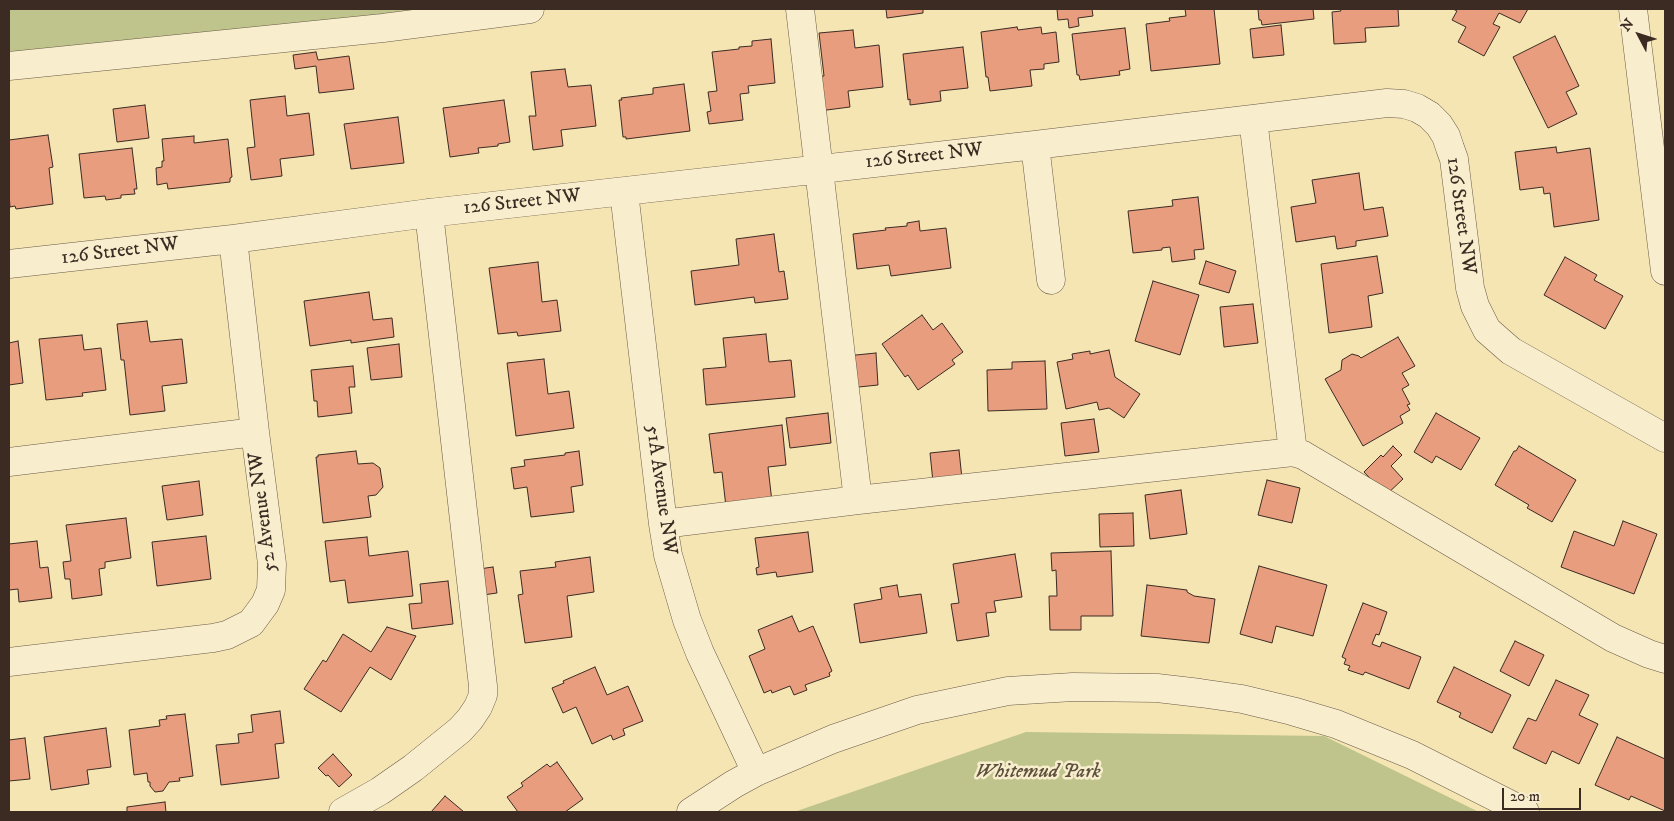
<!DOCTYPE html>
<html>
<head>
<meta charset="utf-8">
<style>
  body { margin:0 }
  #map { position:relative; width:1674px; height:821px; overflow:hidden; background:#f5e5b3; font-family:"IM FELL DW Pica",serif }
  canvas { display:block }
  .frame { position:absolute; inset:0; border:10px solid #3c2b23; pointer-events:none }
  .north { position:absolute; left:1614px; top:10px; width:50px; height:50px; -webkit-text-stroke:4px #f8eece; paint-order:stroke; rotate:310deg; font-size:14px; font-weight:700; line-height:20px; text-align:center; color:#3c2b23 }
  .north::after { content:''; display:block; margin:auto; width:18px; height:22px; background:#3c2b23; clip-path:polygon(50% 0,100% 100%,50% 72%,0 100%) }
  .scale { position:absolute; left:1502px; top:788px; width:79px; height:22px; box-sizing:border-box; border:2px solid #3c2b23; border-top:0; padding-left:6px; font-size:15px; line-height:18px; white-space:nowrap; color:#3c2b23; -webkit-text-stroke:4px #f8eece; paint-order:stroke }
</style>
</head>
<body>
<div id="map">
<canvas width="1674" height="821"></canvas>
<div class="frame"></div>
<div class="north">N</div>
<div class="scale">20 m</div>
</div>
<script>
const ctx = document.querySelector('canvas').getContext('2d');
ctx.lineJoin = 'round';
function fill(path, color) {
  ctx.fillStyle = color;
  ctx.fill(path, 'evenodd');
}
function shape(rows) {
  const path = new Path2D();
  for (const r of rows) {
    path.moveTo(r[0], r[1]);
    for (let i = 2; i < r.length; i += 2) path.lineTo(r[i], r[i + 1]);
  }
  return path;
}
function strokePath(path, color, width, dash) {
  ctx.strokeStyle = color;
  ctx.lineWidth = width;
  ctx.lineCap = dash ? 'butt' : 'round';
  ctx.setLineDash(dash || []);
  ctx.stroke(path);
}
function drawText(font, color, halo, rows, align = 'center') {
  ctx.font = font + ' "IM FELL DW Pica",serif';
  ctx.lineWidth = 5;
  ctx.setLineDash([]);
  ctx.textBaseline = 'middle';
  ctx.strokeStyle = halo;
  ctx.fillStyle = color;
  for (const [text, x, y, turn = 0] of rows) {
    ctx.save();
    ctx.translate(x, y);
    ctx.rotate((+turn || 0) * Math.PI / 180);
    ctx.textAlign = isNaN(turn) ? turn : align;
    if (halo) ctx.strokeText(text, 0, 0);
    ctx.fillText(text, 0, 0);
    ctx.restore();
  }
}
fill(shape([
  [9,9,453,9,9,55],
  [1026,732,1324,736,1479,812,794,812]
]), '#bec48b');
const building = shape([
  [886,9,923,9,923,13,887,18,886,9],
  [1057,9,1092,9,1093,16,1078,18,1079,26,1069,28,1068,19,1058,20,1057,9],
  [1185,9,1214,9,1220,64,1151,71,1146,24,1170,21,1169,18,1186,16,1185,9],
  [1258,9,1313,9,1314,19,1262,25,1261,20,1259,20,1258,9],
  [1340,9,1398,9,1399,26,1365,28,1366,42,1334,44,1332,12,1341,11,1340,9],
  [1453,9,1528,9,1520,23,1499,13,1493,24,1500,27,1484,56,1458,42,1466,27,1452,20,1457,11,1453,9],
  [1281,25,1284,55,1253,58,1250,29,1281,25],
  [1017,27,1018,30,1041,27,1042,34,1056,32,1059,62,1044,64,1044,69,1030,70,1032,86,990,91,988,77,986,77,981,32,1017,27],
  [1125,28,1130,69,1119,71,1120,75,1080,80,1079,75,1077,75,1072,34,1125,28],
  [853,30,855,48,879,45,883,87,848,91,850,107,819,111,815,77,824,76,819,33,853,30],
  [1555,36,1579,86,1566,92,1577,114,1548,128,1513,57,1555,36],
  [771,39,775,83,748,86,749,93,740,94,743,120,709,124,707,112,711,111,708,92,717,91,712,52,739,49,739,47,752,46,752,41,771,39],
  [963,47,968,88,940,91,941,101,910,105,910,99,908,100,903,54,963,47],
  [316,52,318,60,349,56,354,89,319,93,316,66,295,69,293,55,316,52],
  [565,69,568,87,591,85,596,126,561,130,563,146,533,150,529,116,536,116,531,72,565,69],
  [684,84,690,131,626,139,626,137,623,137,619,100,622,100,621,98,653,94,653,88,684,84],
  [285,96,287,116,309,113,314,155,280,159,282,176,251,180,247,148,255,147,250,100,285,96],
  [504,100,510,142,498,144,498,146,478,148,479,153,450,157,443,108,504,100],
  [145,105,149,138,117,142,113,109,145,105],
  [398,117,404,163,351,169,344,124,398,117],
  [48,135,53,167,49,168,53,204,16,209,15,206,10,207,9,194,9,140,48,135],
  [194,136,194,143,228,139,232,177,230,178,230,182,168,189,167,183,157,185,156,168,162,167,162,161,164,161,162,139,194,136],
  [1556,147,1557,153,1590,148,1599,220,1554,227,1550,193,1544,194,1543,187,1520,190,1515,152,1556,147],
  [132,148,137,189,134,189,135,194,121,195,121,198,106,200,105,196,84,198,79,154,132,148],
  [1359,173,1364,210,1383,207,1388,236,1356,241,1356,246,1337,249,1335,236,1296,242,1291,207,1316,203,1312,180,1359,173],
  [1198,197,1204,249,1194,250,1195,259,1172,262,1170,247,1162,248,1162,250,1133,253,1128,211,1173,206,1172,200,1198,197],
  [919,221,920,231,946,228,951,268,891,276,889,265,857,269,853,234,886,230,885,228,907,226,907,223,919,221],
  [774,234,779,272,784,271,788,299,755,303,754,297,695,305,691,271,739,265,736,239,774,234],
  [1377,256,1383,293,1368,296,1372,327,1329,333,1321,264,1377,256],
  [1565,257,1597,275,1594,280,1623,296,1605,329,1544,295,1565,257],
  [1206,261,1236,271,1229,293,1199,284,1206,261],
  [538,262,542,302,557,300,561,331,518,336,517,332,498,334,489,268,538,262],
  [1153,281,1199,295,1180,355,1135,341,1153,281],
  [369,292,373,320,392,318,394,337,351,343,351,340,310,346,304,301,369,292],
  [1253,304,1258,343,1224,347,1220,307,1253,304],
  [922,315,933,330,942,323,963,352,952,360,955,364,918,390,908,375,905,377,882,344,922,315],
  [147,321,150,342,182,339,187,383,162,386,165,411,130,415,124,360,121,360,117,324,147,321],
  [766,334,769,362,791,360,795,397,706,405,703,369,726,367,723,338,766,334],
  [82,335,84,350,101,348,106,390,82,393,83,396,46,400,39,339,82,335],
  [1398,337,1415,366,1402,373,1409,385,1402,389,1410,404,1407,405,1410,410,1400,416,1403,423,1363,446,1325,379,1341,370,1342,360,1352,354,1359,356,1361,358,1398,337],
  [18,341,23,383,9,385,9,343,18,341],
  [399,344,402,377,371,380,367,348,399,344],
  [1109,350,1115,377,1140,394,1124,418,1109,408,1099,410,1097,402,1066,409,1057,362,1073,359,1072,354,1090,351,1090,354,1109,350],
  [876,353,878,385,849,388,846,356,876,353],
  [544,359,548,394,569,391,574,428,516,436,507,363,544,359],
  [1045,361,1047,409,988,411,987,370,1012,369,1012,362,1045,361],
  [353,366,355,387,349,387,352,413,318,417,317,401,314,401,311,370,353,366],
  [828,413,831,443,790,448,786,418,828,413],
  [1436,413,1480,438,1461,470,1436,456,1432,463,1414,452,1436,413],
  [1094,419,1099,452,1065,456,1061,423,1094,419],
  [782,425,786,465,768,467,772,502,726,507,722,472,714,473,709,434,782,425],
  [1393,446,1402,455,1391,466,1403,479,1386,495,1364,472,1381,455,1383,457,1393,446],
  [1519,446,1576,480,1552,522,1527,508,1529,505,1495,485,1514,451,1516,451,1519,446],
  [959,450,962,479,933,482,930,453,959,450],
  [356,451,358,464,373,463,380,468,383,487,376,495,368,496,371,517,323,523,316,457,318,457,318,455,356,451],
  [579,451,583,485,571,487,574,512,531,517,527,487,514,489,511,468,525,466,524,460,565,455,565,453,579,451],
  [1267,480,1300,488,1292,523,1258,515,1267,480],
  [199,481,203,515,167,520,162,486,199,481],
  [1181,490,1187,534,1150,539,1145,495,1181,490],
  [1133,513,1134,546,1100,547,1099,514,1133,513],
  [126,518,131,558,105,562,105,568,99,569,102,595,72,599,70,579,65,579,63,562,71,561,66,525,126,518],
  [1623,521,1657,534,1634,594,1561,567,1574,531,1614,546,1623,521],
  [808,532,813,572,777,577,776,572,757,575,756,568,759,567,755,538,808,532],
  [206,536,211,579,157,586,152,542,206,536],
  [367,537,369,556,408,551,413,596,348,603,345,580,330,582,325,541,367,537],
  [37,541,40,568,48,567,52,598,19,602,18,589,9,590,9,544,37,541],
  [1111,551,1113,616,1081,616,1081,630,1050,630,1049,596,1057,596,1056,570,1052,571,1051,553,1111,551],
  [1015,554,1022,597,994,601,996,612,986,613,989,636,957,641,951,604,959,603,953,564,1015,554],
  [590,557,594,592,567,596,572,637,525,643,518,595,523,594,520,571,556,567,555,562,590,557],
  [1259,566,1327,585,1313,636,1276,626,1272,643,1240,634,1259,566],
  [493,567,497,593,476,596,472,570,493,567],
  [448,581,453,624,412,629,409,604,422,603,420,584,448,581],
  [897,585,899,597,921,594,927,633,860,643,854,604,882,599,880,588,897,585],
  [1147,585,1187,590,1187,592,1194,596,1215,599,1209,643,1141,636,1147,585],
  [1363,603,1387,612,1379,635,1376,634,1372,644,1380,647,1382,642,1421,657,1409,689,1365,672,1363,675,1348,670,1350,666,1344,664,1346,659,1342,657,1363,603],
  [792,616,799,632,813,626,832,671,829,673,830,676,805,685,807,690,794,695,790,686,772,693,771,690,764,693,749,656,765,649,758,630,792,616],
  [387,627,416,636,391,680,370,667,341,712,304,689,323,660,326,662,343,634,371,652,387,627],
  [1515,641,1544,655,1529,686,1500,671,1515,641],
  [595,667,607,695,628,686,643,721,623,729,625,735,613,740,611,735,592,744,576,707,563,713,552,688,564,683,563,681,595,667],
  [1454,667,1511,695,1492,733,1459,717,1461,713,1437,702,1454,667],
  [1556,680,1589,695,1579,715,1598,724,1579,764,1552,751,1546,764,1513,748,1528,718,1536,721,1556,680],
  [280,711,284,743,275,744,279,778,221,785,216,745,239,743,238,734,253,732,251,715,280,711],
  [185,714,193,776,179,778,180,781,169,782,163,791,155,792,150,786,150,782,148,782,147,773,134,775,129,730,160,726,159,720,167,719,166,716,185,714],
  [106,728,111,767,87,770,89,784,51,790,44,737,106,728],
  [1617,737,1665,759,1665,811,1631,796,1629,800,1595,785,1617,737],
  [25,738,30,779,9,781,9,740,25,738],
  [333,754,352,775,339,787,328,775,326,776,318,768,333,754],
  [557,762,583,799,565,812,518,812,507,797,523,786,521,783,547,764,550,767,557,762],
  [445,796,464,812,431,812,445,796],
  [165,802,166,812,127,812,127,807,165,802]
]);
fill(building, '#e79d7e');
strokePath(building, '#3c2b23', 1);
const minor = shape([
  [800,9,858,500],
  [1633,9,1665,271],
  [9,66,383,28,530,9],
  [1253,119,1293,452],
  [1035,145,1051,280],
  [624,192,663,524,668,555,687,620,700,653,756,772],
  [9,264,233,239,429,213,1035,145,1387,103,1404,104,1417,108,1429,115,1439,125,1446,136,1450,148,1454,159,1470,288,1475,306,1487,330,1511,351,1665,438],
  [9,462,255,432],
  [663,524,858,500,1293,452,1303,455,1613,638,1649,654,1665,659],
  [9,662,213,638,227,635,251,623,265,604,271,590,272,564,255,432,233,239],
  [343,812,380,791,413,768,460,730,470,719,478,707,483,695,483,686,429,213],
  [691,812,734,784,756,772,833,739,917,710,1008,691,1073,687,1157,688,1200,693,1242,699,1292,711,1336,724,1412,755,1525,812]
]);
strokePath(minor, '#6a5a47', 29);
strokePath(minor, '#f8eece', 28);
drawText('20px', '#3c2b23', '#f8eece', [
  ["126 Street NW",924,157,-6],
  ["126 Street NW",522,203,-6],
  ["126 Street NW",1460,216,82],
  ["126 Street NW",120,252,-7],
  ["51A Avenue NW",660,490,82],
  ["52 Avenue NW",264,512,-97]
]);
drawText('italic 20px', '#5c513d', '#f8eece', [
  ["Whitemud Park",1038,773]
]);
</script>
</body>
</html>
